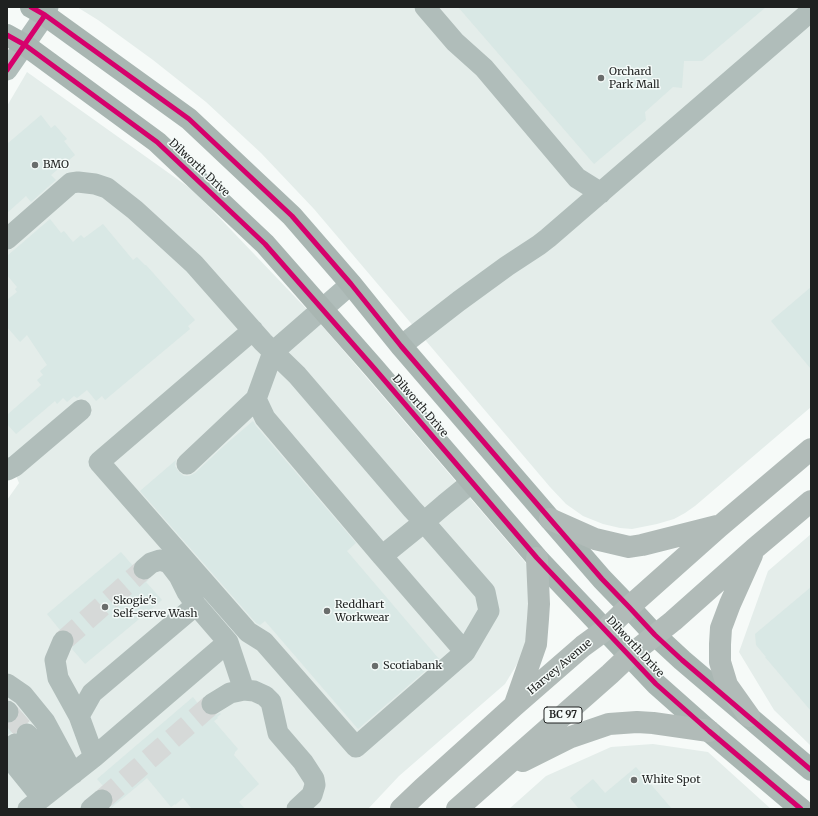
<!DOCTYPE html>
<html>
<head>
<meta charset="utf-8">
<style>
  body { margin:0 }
  #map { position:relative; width:818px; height:816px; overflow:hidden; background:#f6faf8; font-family:Merriweather,serif }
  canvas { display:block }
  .frame { position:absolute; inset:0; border:8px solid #1f2120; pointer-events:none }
</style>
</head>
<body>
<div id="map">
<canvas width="818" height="816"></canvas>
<div class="frame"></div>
</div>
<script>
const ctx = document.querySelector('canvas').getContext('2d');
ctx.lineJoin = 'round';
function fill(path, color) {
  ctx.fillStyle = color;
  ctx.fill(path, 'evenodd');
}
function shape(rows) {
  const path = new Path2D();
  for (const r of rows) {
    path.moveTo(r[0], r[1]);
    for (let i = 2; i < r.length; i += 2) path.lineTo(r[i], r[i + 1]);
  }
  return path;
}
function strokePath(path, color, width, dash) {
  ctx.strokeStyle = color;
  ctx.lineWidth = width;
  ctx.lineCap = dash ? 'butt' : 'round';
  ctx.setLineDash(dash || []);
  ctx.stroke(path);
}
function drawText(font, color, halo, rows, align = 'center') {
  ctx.font = font + ' Merriweather,serif';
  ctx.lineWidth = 3;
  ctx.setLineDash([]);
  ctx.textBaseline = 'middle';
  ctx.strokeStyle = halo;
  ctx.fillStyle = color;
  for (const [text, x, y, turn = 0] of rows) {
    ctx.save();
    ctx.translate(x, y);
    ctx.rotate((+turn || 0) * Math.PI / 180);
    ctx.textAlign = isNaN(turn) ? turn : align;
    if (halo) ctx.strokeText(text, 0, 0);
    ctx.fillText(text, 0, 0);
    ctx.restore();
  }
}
fill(shape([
  [77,7,811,7,811,407,695,506,685,513,674,519,657,524,632,529,620,528,603,524,583,516,566,504,550,487,314,209,261,153,206,102,153,60,98,20],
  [27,72,194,191,318,321,531,569,531,641,505,684,399,776,368,809,7,809,7,500,19,483,7,454,7,106],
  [811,534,811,746,774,710,739,652,768,571],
  [653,744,708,752,771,809,509,809,546,776,611,747]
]), '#e4edea');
fill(shape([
  [458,7,766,7,702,61,684,61,682,88,673,87,645,112,646,120,594,164],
  [41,115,51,128,55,125,67,139,64,141,75,155,51,175,56,180,31,202,26,196,7,213,7,144],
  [50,219,61,233,64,231,73,242,81,235,84,238,103,224,133,260,137,257,145,265,146,265,195,320,188,326,190,329,105,400,102,396,96,401,87,390,77,398,74,396,67,402,63,398,57,404,55,401,16,434,7,424,7,415,41,385,37,380,43,375,40,371,47,365,27,335,20,342,7,327,7,300,17,292,15,289,17,287,7,275,7,256],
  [811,287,811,369,771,321],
  [253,421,256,426,356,543,347,551,439,659,358,729,265,621,260,625,256,623,140,491,176,460,175,466,179,472,184,476,189,476,195,473,226,444],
  [121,552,133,566,132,572,135,577,140,580,146,581,150,579,146,582,162,600,85,664,72,649,75,640,73,634,67,630,60,630,47,614],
  [811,587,811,711,765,657,766,657,756,645,755,634],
  [193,697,199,705,200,704,202,710,206,714,213,716,220,713,221,714,217,717,218,718,214,721,238,749,235,752,235,753,234,755,259,784,239,802,245,809,192,809,183,798,175,805,175,804,171,807,147,778,110,809,113,804,114,798,111,792,107,789,102,788,104,787,97,779],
  [20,714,27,722,24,722,19,725,16,730,15,732,12,732,7,735,7,724,11,723,16,721],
  [636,767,672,809,579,809,570,798,593,779,605,793]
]), '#d9e8e5');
strokePath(shape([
  [63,641,144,569],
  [8,712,27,734],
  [102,800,212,704]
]), '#d6d9d8', 21, [21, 10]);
strokePath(shape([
  [425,7,455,42,484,68,577,178,601,193],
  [7,70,45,15,48,7],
  [7,239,71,183,78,182,95,184,107,188,135,210,194,264,263,342,297,375,412,509,424,522,485,592,489,611,465,652,382,556,424,522,445,504,472,482],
  [253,330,99,462,248,632,264,642,356,747,465,652],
  [401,346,459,301,507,266,539,245,548,238,811,11],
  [256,399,265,418,382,556],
  [187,464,256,399,273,352,351,284],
  [7,470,15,466,81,410],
  [144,569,151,563,160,560,169,563,179,576,187,592,196,605,228,642,244,690,254,691,265,696,271,702,278,733,284,740,303,762,314,779,315,785,312,795,297,809],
  [63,641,55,660,58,678,79,716],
  [7,684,23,695,45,722,73,774],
  [212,704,230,693,244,690],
  [7,711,8,712],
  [27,734,66,779],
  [15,744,54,788],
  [7,755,42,798],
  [94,757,228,642],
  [28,809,94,757,79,716,92,693,196,605],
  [91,809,102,800]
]), '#b0bdba', 21);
strokePath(shape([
  [31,7,45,15,189,119,292,216,351,284,401,346,550,519,602,579,629,607,655,635,682,660,811,770],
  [7,35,25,45,157,142,265,244,374,368,537,558,656,684,709,731,801,809]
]), '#a9b6b2', 22);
strokePath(shape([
  [550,519,595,539,629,547,642,545,717,526],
  [515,704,536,644,538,619,539,604,537,558],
  [749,716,727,685,720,662,720,644,721,628,730,604,752,555],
  [523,761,571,737,609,724,637,722,653,723,709,731],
  [401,809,422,789,514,706,583,646,605,630,629,607,720,526,811,449],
  [457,809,610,674,629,656,673,621,754,549,811,501]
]), '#b1bbb8', 22);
strokePath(shape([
  [31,7,45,15,189,119,292,216,351,284,401,346,550,519,602,579,629,607,655,635,682,660,811,770],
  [7,35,25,45,157,142,265,244,374,368,537,558,656,684,709,731,801,809],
  [7,70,45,15]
]), '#d6006c', 5);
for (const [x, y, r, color] of [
  [601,78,4,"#6a6d6c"],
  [35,165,4,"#6a6d6c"],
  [105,607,4,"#6a6d6c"],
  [327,611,4,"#6a6d6c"],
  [375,666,4,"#6a6d6c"],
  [634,780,4,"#6a6d6c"]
]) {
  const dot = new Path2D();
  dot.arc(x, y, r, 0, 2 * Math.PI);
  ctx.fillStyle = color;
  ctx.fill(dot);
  strokePath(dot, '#f5fbf9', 1.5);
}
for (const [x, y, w] of [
  [563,715,38]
]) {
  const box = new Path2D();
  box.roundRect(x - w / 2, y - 8, w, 16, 3);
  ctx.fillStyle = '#f5fbf9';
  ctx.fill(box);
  strokePath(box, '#1f2120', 1);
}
drawText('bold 10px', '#1f2120', null, [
  ["BC 97",563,715]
]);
drawText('11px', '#1f2120', '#f5fbf9', [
  ["Orchard",609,72],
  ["Park Mall",609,85],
  ["BMO",43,165],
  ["Skogie's",113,601],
  ["Self-serve Wash",113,614],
  ["Reddhart",335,605],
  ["Workwear",335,618],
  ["Scotiabank",383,666],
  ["White Spot",642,780]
], 'left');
drawText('11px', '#1f2120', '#f5fbf9', [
  ["Dilworth Drive",199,168,43],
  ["Dilworth Drive",420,406,49],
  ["Dilworth Drive",635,647,47],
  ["Harvey Avenue",560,667,-40]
]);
</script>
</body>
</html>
